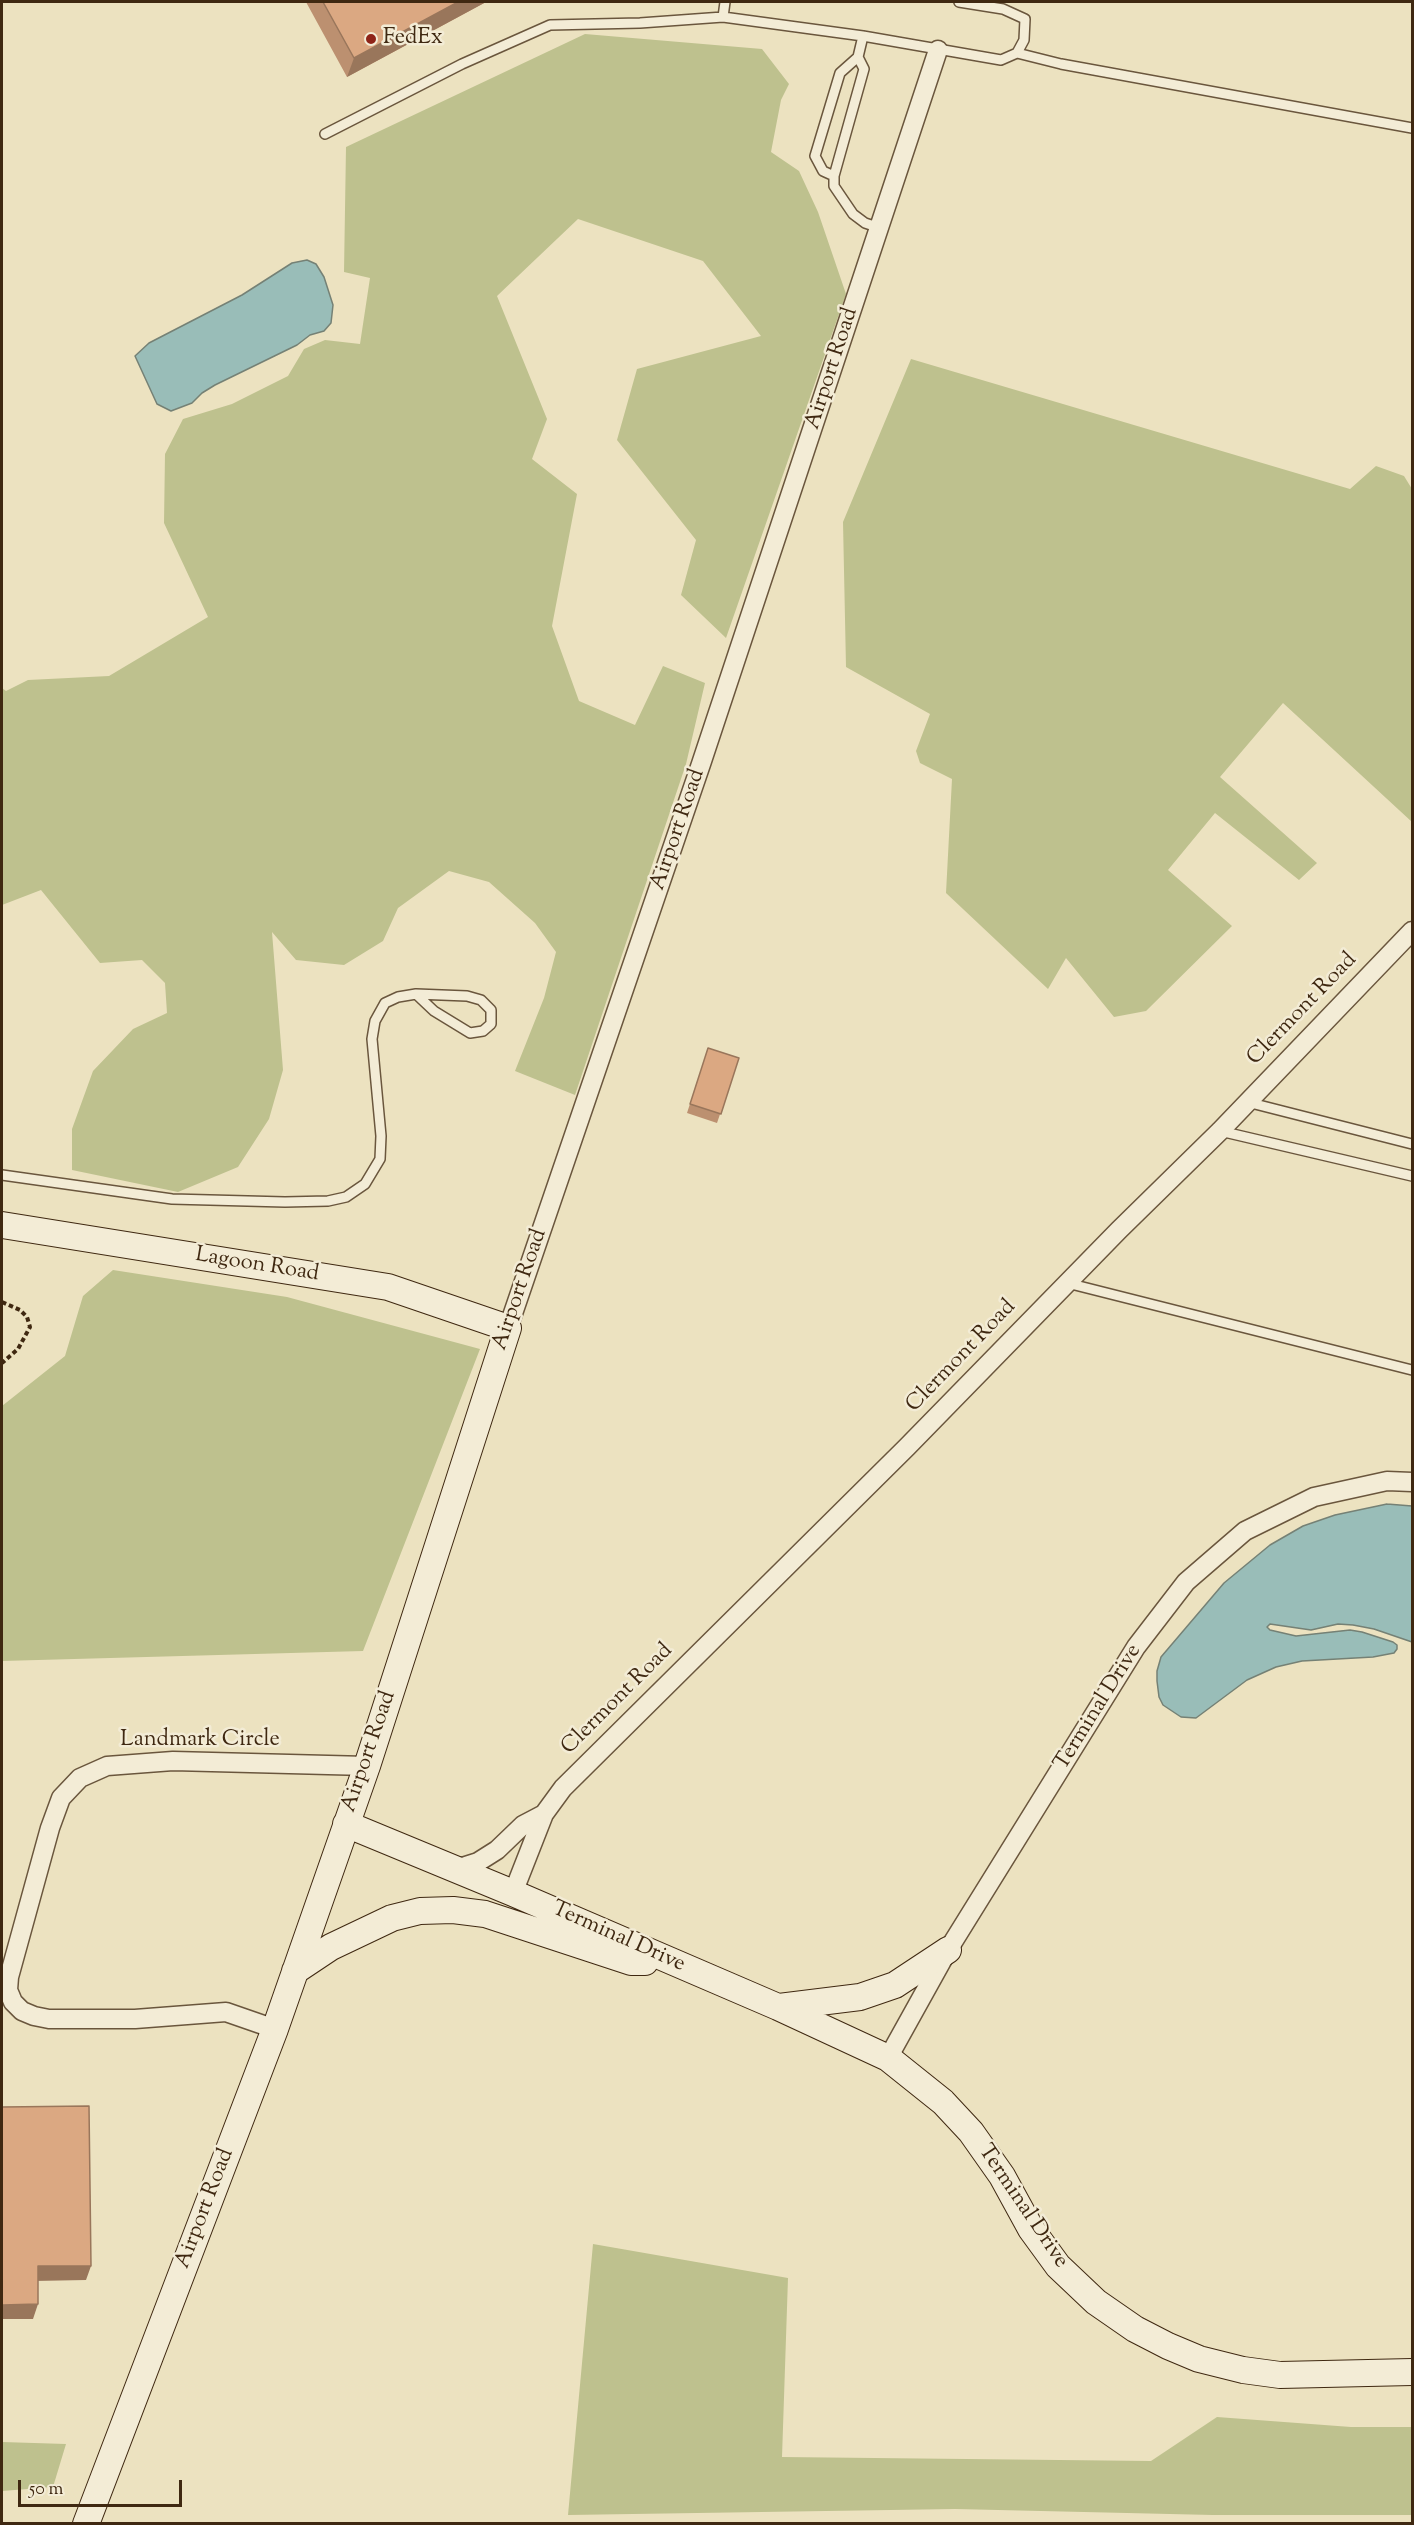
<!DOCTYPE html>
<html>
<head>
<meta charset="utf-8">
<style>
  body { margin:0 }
  #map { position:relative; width:1414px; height:2525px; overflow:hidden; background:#ece2c0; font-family:"Sorts Mill Goudy",serif }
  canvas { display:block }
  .frame { position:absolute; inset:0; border:3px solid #3f2811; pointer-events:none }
  .scale { position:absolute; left:18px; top:2480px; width:164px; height:27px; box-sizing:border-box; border:3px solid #3f2811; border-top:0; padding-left:8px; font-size:18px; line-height:21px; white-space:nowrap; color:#3f2811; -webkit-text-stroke:4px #f3ecd6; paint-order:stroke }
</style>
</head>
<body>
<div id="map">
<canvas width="1414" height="2525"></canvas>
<div class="frame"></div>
<div class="scale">50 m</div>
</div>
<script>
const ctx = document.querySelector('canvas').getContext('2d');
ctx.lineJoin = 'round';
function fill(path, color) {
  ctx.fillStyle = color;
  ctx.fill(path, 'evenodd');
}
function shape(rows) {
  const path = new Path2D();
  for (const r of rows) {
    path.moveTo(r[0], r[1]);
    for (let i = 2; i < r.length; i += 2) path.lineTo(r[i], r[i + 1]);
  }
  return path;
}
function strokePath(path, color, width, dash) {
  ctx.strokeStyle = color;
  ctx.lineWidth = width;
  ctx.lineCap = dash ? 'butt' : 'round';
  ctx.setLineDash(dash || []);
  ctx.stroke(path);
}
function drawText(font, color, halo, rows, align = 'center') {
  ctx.font = font + ' "Sorts Mill Goudy",serif';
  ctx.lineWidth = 5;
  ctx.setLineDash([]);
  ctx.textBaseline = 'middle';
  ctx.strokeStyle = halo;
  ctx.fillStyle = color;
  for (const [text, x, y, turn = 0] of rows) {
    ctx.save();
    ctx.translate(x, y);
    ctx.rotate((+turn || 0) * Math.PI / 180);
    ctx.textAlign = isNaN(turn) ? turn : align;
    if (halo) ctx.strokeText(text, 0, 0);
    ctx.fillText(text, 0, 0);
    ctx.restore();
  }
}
fill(shape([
  [585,34,762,49,789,84,781,100,771,152,799,171,818,212,846,294,726,638,681,595,696,540,617,440,637,369,761,336,703,261,578,219,497,296,547,419,532,459,577,494,552,626,579,701,635,725,663,666,705,683,686,764,575,1095,515,1071,544,998,556,952,535,923,489,882,449,871,398,908,383,941,344,965,296,960,272,932,283,1070,269,1119,238,1167,178,1192,72,1170,72,1129,93,1071,133,1029,167,1013,165,983,142,960,100,963,41,890,2,905,2,688,6,691,28,680,109,676,208,617,164,523,165,454,183,419,232,404,288,376,304,349,325,340,360,344,370,278,344,272,346,147],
  [911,359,1350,489,1376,466,1404,476,1412,489,1412,822,1283,703,1220,777,1317,863,1299,880,1215,813,1168,870,1232,926,1146,1011,1114,1017,1066,958,1048,989,946,893,952,779,920,763,916,751,930,714,846,667,843,522],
  [113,1270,287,1297,480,1349,363,1651,2,1661,2,1406,65,1356,83,1296],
  [593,2244,788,2278,782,2457,1151,2461,1217,2417,1351,2427,1412,2427,1412,2515,1213,2515,955,2509,568,2515],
  [2,2442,66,2444,53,2487,2,2491]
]), '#bec18e');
const water = shape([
  [307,260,316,264,324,277,333,305,331,323,324,331,310,335,297,345,215,385,202,393,192,403,171,411,157,404,135,356,149,343,242,295,292,263,307,260],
  [1387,1504,1412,1506,1412,1642,1374,1629,1353,1625,1338,1624,1311,1630,1270,1624,1267,1627,1270,1630,1296,1636,1350,1630,1362,1632,1393,1642,1397,1645,1397,1649,1394,1653,1373,1657,1302,1661,1276,1667,1247,1680,1196,1718,1181,1717,1163,1705,1159,1697,1157,1681,1157,1671,1161,1657,1224,1583,1270,1545,1303,1526,1335,1515,1387,1504]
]);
fill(water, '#99bdb8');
strokePath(water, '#758175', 1.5);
const lane = shape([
  [723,17,863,36,1001,60,1017,53,1024,40,1025,19,1003,9,959,2],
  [863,36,858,57,864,69,834,176,834,186,853,214,865,223,880,228],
  [1017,53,1061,64,1412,128],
  [325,134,462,64,550,25,640,23,723,17,725,2],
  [834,176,823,171,815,156,840,73,858,57],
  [1247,1102,1412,1144],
  [1220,1131,1412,1176],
  [2,1175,172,1199,285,1202,328,1201,346,1197,365,1184,380,1159,381,1136,372,1039,375,1021,385,1003,398,997,416,994,467,996,481,1000,491,1010,491,1024,483,1031,470,1033,434,1011,416,994],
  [1067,1283,1412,1370]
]);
const street = shape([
  [508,1328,701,764,938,50],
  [456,1869,478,1862,497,1850,523,1825,544,1814],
  [513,1893,544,1814,563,1788,907,1447,1119,1230,1220,1131,1412,931],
  [275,2029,226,2012,135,2019,49,2019,34,2016,22,2011,13,2002,8,1990,9,1977,50,1828,61,1798,80,1778,107,1766,173,1761,367,1766],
  [888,2058,948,1950,1136,1647,1186,1582,1245,1531,1314,1497,1387,1481,1412,1482]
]);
const secondary = shape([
  [2,1225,388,1287,508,1328,367,1766,275,2029,86,2524],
  [346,1824,513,1893,778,2007,888,2058,943,2102,971,2132,1002,2176,1031,2229,1058,2266,1096,2302,1135,2329,1168,2346,1199,2359,1243,2370,1280,2375,1412,2372],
  [295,1971,331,1947,392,1918,420,1911,453,1910,485,1914,631,1962,645,1962],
  [779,2007,860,1997,895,1985,948,1950]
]);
strokePath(lane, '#6a563d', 12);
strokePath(street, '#6a563d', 21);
strokePath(secondary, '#3f2811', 28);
strokePath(shape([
  [2,1302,20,1310,27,1317,30,1327,18,1349,2,1363]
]), '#3f2811', 4, [4.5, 3]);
strokePath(lane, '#f3ecd6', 9);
strokePath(street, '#f3ecd6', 18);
strokePath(secondary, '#f3ecd6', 26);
fill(shape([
  [306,2,486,2,347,77],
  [705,1058,739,1058,717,1123,687,1113]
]), '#bc9070');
fill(shape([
  [458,2,486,2,347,77,354,58],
  [38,2266,91,2266,86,2280,33,2281],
  [38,2304,33,2319,2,2319,2,2305]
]), '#99765b');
const building = shape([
  [323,2,458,2,354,58,323,2],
  [708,1048,739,1058,721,1114,690,1104,708,1048],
  [89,2106,91,2266,38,2266,38,2304,2,2305,2,2107,89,2106]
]);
fill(building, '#dba882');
strokePath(building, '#99765b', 1.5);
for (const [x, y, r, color] of [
  [371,39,6,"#8f2418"]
]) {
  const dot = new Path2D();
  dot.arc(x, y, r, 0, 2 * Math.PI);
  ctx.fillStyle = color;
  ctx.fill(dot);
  strokePath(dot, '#f3ecd6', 2);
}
drawText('22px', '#3f2811', '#f3ecd6', [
  ["FedEx",383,39]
], 'left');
drawText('22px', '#3f2811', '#f3ecd6', [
  ["Airport Road",833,369,-72],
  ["Airport Road",679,830,-71],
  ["Clermont Road",1303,1010,-46],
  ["Lagoon Road",257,1266,9],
  ["Airport Road",521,1290,-71],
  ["Clermont Road",962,1357,-46],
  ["Clermont Road",618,1700,-45],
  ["Terminal Drive",1099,1708,-58],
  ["Landmark Circle",200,1741],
  ["Airport Road",370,1752,-71],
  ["Terminal Drive",618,1938,24],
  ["Terminal Drive",1022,2207,56],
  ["Airport Road",206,2209,-69]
]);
</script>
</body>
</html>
